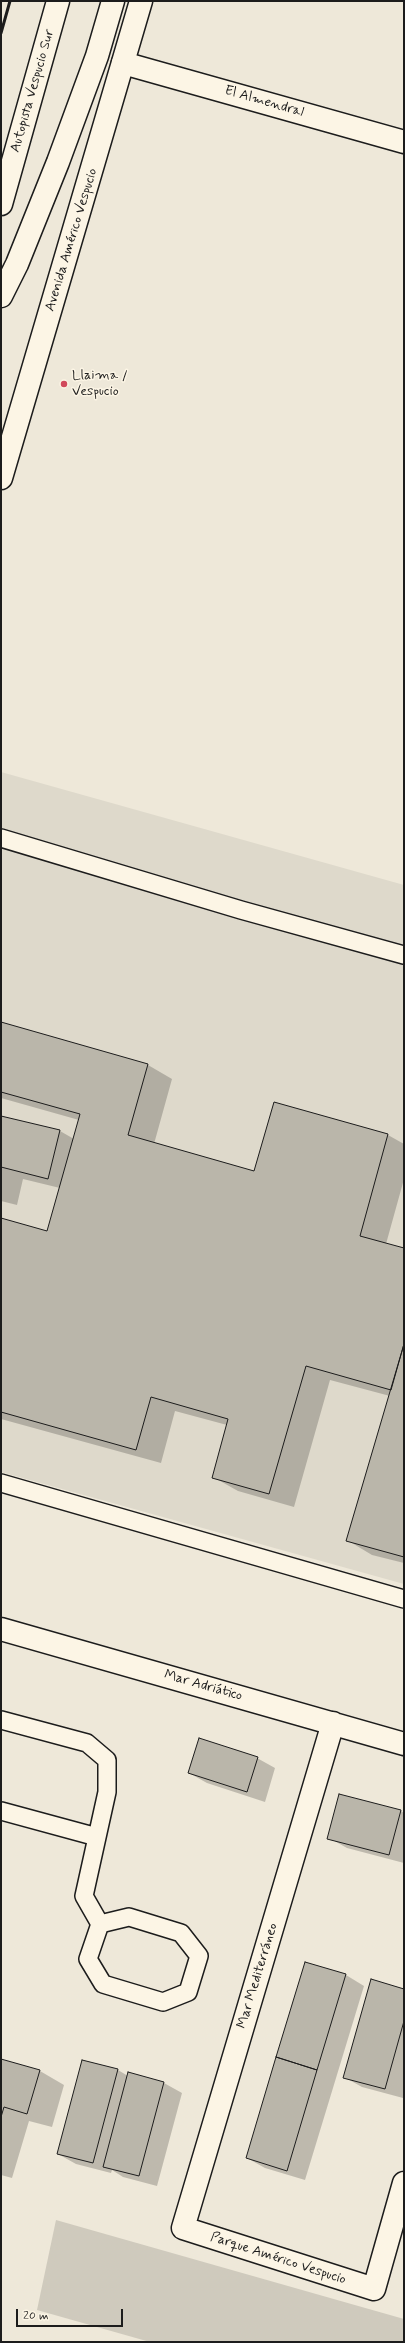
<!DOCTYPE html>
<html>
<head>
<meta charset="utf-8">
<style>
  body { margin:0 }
  #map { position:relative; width:405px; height:2343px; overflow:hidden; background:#eee8d9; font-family:Mynerve,sans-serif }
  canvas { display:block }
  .frame { position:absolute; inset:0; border:2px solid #1c1c1c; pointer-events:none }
  .scale { position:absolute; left:16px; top:2309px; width:107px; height:18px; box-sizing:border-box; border:2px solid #1c1c1c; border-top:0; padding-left:5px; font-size:12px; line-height:14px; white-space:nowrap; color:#1c1c1c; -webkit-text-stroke:3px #fcf5e5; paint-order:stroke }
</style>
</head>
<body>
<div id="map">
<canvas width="405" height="2343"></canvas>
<div class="frame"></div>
<div class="scale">20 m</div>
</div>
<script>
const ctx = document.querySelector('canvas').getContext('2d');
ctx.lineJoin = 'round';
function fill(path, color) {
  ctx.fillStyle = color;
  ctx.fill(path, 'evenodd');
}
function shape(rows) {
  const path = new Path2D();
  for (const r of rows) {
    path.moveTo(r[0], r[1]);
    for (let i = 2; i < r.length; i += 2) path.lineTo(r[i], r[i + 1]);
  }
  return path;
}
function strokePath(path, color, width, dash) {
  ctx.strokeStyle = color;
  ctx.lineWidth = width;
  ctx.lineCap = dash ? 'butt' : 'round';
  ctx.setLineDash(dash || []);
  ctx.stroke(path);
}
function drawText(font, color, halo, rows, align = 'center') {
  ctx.font = font + ' Mynerve,sans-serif';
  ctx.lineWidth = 3;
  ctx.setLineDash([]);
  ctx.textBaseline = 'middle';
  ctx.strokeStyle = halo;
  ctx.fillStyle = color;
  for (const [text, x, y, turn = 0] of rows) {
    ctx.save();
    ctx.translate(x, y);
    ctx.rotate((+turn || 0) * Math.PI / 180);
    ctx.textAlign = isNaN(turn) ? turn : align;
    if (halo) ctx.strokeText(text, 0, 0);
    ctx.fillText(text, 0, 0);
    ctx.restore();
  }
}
fill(shape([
  [1,772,404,885,404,1584,1,1472]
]), '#ded9cb');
fill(shape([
  [56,2220,404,2319,404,2342,150,2342,37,2310]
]), '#cfcabd');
fill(shape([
  [1,1023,148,1065,172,1079,154,1144,255,1172,274,1103,388,1135,404,1144,404,1179,386,1244,404,1249,404,1563,372,1555,347,1540,390,1396,330,1380,294,1507,238,1491,213,1477,227,1425,175,1411,161,1463,1,1419,1,1219,48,1232,60,1188,23,1179,17,1205,1,1201,1,1117,60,1131,74,1139,79,1120,1,1098],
  [257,1758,275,1768,265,1802,207,1783,189,1773],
  [401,1811,404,1813,404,1863,347,1848,329,1838],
  [305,1963,346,1975,364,1986,305,2180,265,2168,247,2158],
  [404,1990,404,2094,403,2098,362,2087,344,2077],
  [1,2060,40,2071,64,2085,52,2127,29,2121,12,2178,1,2175],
  [83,2061,118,2070,128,2076,129,2073,164,2083,182,2093,157,2186,123,2177,112,2170,111,2173,76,2164,58,2154]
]), '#0003');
const building = shape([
  [1,1022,148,1064,128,1135,254,1171,274,1102,388,1134,360,1236,404,1248,404,1344,391,1390,306,1366,269,1494,212,1478,228,1419,151,1397,136,1450,1,1412,1,1218,47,1231,80,1114,1,1092,1,1022],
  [1,1116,60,1130,48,1179,1,1167,1,1116],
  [404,1344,404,1557,346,1541,404,1344],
  [199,1738,258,1757,247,1792,188,1773,199,1738],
  [339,1794,401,1810,389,1855,327,1839,339,1794],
  [305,1962,346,1974,317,2070,276,2057,305,1962],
  [371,1979,404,1989,404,2021,385,2089,343,2078,371,1979],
  [276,2057,317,2070,287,2171,246,2158,276,2057],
  [1,2059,40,2070,27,2114,4,2107,1,2117,1,2059],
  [82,2060,118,2069,93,2163,57,2154,82,2060],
  [128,2072,164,2082,139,2176,103,2167,128,2072]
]);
fill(building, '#bab6aa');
strokePath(building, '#1c1c1c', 1);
const lane = shape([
  [1,838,241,910,404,955],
  [1,1483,404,1599],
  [1,1720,87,1743,107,1760,107,1792,84,1896,100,1924,88,1959,103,1984,163,2002,188,1992,199,1956,181,1933,129,1917,100,1924],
  [1,1811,97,1837]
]);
const street = shape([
  [123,63,404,142],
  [1,1629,404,1744],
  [333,1723,183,2228,374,2289,404,2183]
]);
const primary = shape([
  [1,478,141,1]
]);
const highway = shape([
  [1,204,58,1],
  [1,296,17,264,58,162,97,56,113,1]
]);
strokePath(lane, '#1c1c1c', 20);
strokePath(street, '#1c1c1c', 25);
strokePath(primary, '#1c1c1c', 25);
strokePath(highway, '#1c1c1c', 25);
strokePath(lane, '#fcf5e5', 17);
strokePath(street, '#fcf5e5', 22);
strokePath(primary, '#fcf5e5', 22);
strokePath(highway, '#fcf5e5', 22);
strokePath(shape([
  [1,33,10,1]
]), '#1c1c1c', 3);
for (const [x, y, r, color] of [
  [64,384,4,"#d1495b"]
]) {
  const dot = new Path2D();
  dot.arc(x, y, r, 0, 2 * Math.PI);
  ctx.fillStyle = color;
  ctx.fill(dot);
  strokePath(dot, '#fcf5e5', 1.5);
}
drawText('14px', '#1c1c1c', '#fcf5e5', [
  ["Autopista Vespucio Sur",33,91,-74],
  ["El Almendral",264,102,16],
  ["Avenida Américo Vespucio",72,240,-73],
  ["Mar Adriático",203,1686,16],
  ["Mar Mediterráneo",258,1976,-73],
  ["Parque Américo Vespucio",278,2259,18]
]);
drawText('14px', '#1c1c1c', '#fcf5e5', [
  ["Llaima /",72,376],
  ["Vespucio",72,392]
], 'left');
</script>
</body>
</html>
